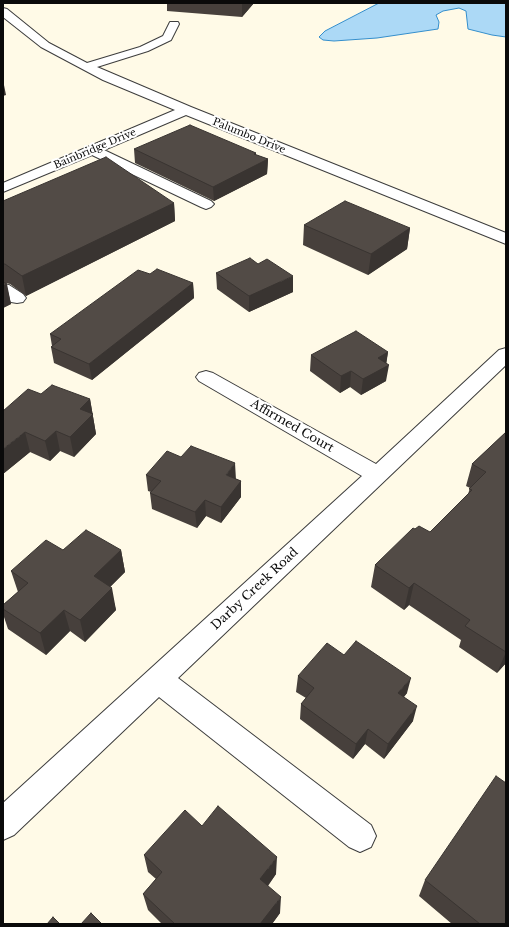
<!DOCTYPE html>
<html>
<head>
<meta charset="utf-8">
<style>
  body { margin:0 }
  #map { position:relative; width:509px; height:927px; overflow:hidden; background:#fffae7; font-family:"Libre Baskerville",serif }
  canvas { display:block }
  .frame { position:absolute; inset:0; border:4px solid #0a0a0a; pointer-events:none }
</style>
</head>
<body>
<div id="map">
<canvas width="509" height="927"></canvas>
<div class="frame"></div>
</div>
<script>
const ctx = document.querySelector('canvas').getContext('2d');
ctx.lineJoin = 'round';
function fill(path, color) {
  ctx.fillStyle = color;
  ctx.fill(path, 'evenodd');
}
function shape(rows) {
  const path = new Path2D();
  for (const r of rows) {
    path.moveTo(r[0], r[1]);
    for (let i = 2; i < r.length; i += 2) path.lineTo(r[i], r[i + 1]);
  }
  return path;
}
function strokePath(path, color, width, dash) {
  ctx.strokeStyle = color;
  ctx.lineWidth = width;
  ctx.lineCap = dash ? 'butt' : 'round';
  ctx.setLineDash(dash || []);
  ctx.stroke(path);
}
function drawText(font, color, halo, rows, align = 'center') {
  ctx.font = font + ' "Libre Baskerville",serif';
  ctx.lineWidth = 4;
  ctx.setLineDash([]);
  ctx.textBaseline = 'middle';
  ctx.strokeStyle = halo;
  ctx.fillStyle = color;
  for (const [text, x, y, turn = 0] of rows) {
    ctx.save();
    ctx.translate(x, y);
    ctx.rotate((+turn || 0) * Math.PI / 180);
    ctx.textAlign = isNaN(turn) ? turn : align;
    if (halo) ctx.strokeText(text, 0, 0);
    ctx.fillText(text, 0, 0);
    ctx.restore();
  }
}
const water = shape([
  [379,3,506,3,506,37,492,35,468,29,466,11,459,8,443,11,436,15,439,22,438,29,377,38,334,41,323,40,319,37,325,31,379,3]
]);
fill(water, '#acd9f6');
strokePath(water, '#348ecc', 1);
const minor = shape([
  [3,8,7,9,49,43,87,63,140,47,163,36,170,22,178,22,179,24,171,40,148,51,97,67,191,107,506,233,506,244,186,115,104,150,211,201,214,204,211,207,206,209,201,207,92,155,3,192,3,183,175,110,103,80,41,47,3,17,3,8],
  [3,284,9,285,23,294,26,298,23,302,17,303,11,302,3,297,3,284],
  [506,348,506,365,178,678,371,825,376,836,371,847,360,852,349,847,159,697,14,835,3,840,3,803,362,476,199,381,196,377,199,373,206,371,213,373,376,464,499,350,506,348]
]);
strokePath(minor, '#3d3d3d', 2);
fill(minor, '#fff');
fill(shape([
  [167,3,254,3,242,17,167,11],
  [134,149,256,153,256,155,268,159,267,174,214,201,135,163],
  [3,201,174,203,175,221,26,296,10,284,6,283,11,304,3,308],
  [304,225,410,228,407,249,368,275,303,245],
  [258,264,293,292,249,312,217,289,216,273],
  [150,274,193,283,194,298,92,380,54,363,51,347,52,346,50,334],
  [388,352,386,363,386,381,361,395,350,387,340,393,310,371,311,355],
  [41,394,90,399,96,434,74,457,60,451,50,461,30,452,3,474],
  [506,432,506,663,497,673,459,647,461,640,409,605,404,610,371,587,375,565,415,529,430,532,468,494,470,488,466,486,472,464],
  [146,475,236,479,241,481,241,497,221,523,206,516,197,528,152,509,150,493,151,492,148,491],
  [63,550,121,550,125,572,110,587,116,610,85,642,70,631,46,655,8,629,3,614,3,605,18,592,11,571],
  [344,655,407,693,404,697,413,721,384,759,365,744,353,759,300,719,301,704,306,698,296,692,298,676],
  [202,826,276,874,268,886,280,913,272,924,162,924,148,910,143,894,156,879,148,872,144,855],
  [425,880,506,924,452,924,419,896]
]), '#47403c');
fill(shape([
  [242,3,254,3,242,17],
  [3,80,6,95,3,96],
  [256,153,256,165,268,159,267,174,214,201,213,187,254,154],
  [174,203,175,221,26,296,22,276],
  [410,228,407,249,368,275,371,254],
  [293,276,293,292,249,312,249,296],
  [193,283,194,298,92,380,89,364],
  [7,284,11,304,3,308,3,286],
  [388,352,386,366,389,365,386,381,361,395,363,379,378,358],
  [351,371,350,387,340,393,341,376],
  [90,399,96,434,74,457,70,437,80,409],
  [56,431,60,451,50,461,45,441],
  [25,432,30,452,3,474,3,449],
  [235,463,236,480,226,475],
  [241,481,241,497,221,523,221,507],
  [205,500,206,516,197,528,195,512],
  [121,550,125,572,99,598,94,576],
  [414,583,409,605,404,610,409,588],
  [112,588,116,610,85,642,80,620],
  [64,610,70,631,46,655,40,633],
  [506,652,506,663,497,673],
  [411,678,407,693,394,708,398,693],
  [417,706,413,721,384,759,388,744],
  [368,729,365,744,353,759,356,744],
  [277,857,276,874,260,896,260,879],
  [281,897,280,913,272,924,260,924]
]), '#393431');
const building = shape([
  [190,125,256,153,254,154,268,159,213,187,134,149,190,125],
  [106,157,174,203,22,276,5,264,3,264,3,201,106,157],
  [345,201,410,228,371,254,304,225,345,201],
  [250,258,258,264,267,259,293,276,249,296,216,273,250,258],
  [157,269,193,283,89,364,51,347,61,339,50,334,138,270,150,274,157,269],
  [3,282,7,284,3,286,3,282],
  [356,331,388,352,378,358,389,365,363,379,351,371,341,376,311,355,356,331],
  [52,385,90,399,80,409,93,414,70,437,56,431,45,441,25,432,3,449,3,411,28,389,41,394,52,385],
  [506,432,506,652,465,626,470,620,414,583,409,588,375,565,413,528,415,529,419,526,430,532,472,490,469,489,486,472,472,464,506,432],
  [191,446,235,463,226,475,241,481,221,507,205,500,195,512,150,493,161,481,146,475,167,451,181,457,191,446],
  [86,530,121,550,94,576,112,588,80,620,64,610,40,633,3,609,3,605,28,583,11,571,46,540,63,550,86,530],
  [356,641,411,678,398,693,417,706,388,744,368,729,356,744,301,704,314,688,298,676,327,643,344,655,356,641],
  [496,776,506,783,506,924,480,924,425,880,496,776],
  [218,806,277,857,260,879,281,897,260,924,175,924,143,894,162,872,144,855,185,810,202,826,218,806],
  [91,913,102,924,81,924,91,913],
  [53,917,60,924,47,924,53,917]
]);
fill(building, '#524b46');
strokePath(building, '#393431', 1);
drawText('10px', '#0a0a0a', '#fff', [
  ["Palumbo Drive",249,136,22],
  ["Bainbridge Drive",95,149,-23]
]);
drawText('12px', '#0a0a0a', '#fff', [
  ["Affirmed Court",292,426,30],
  ["Darby Creek Road",255,589,-43]
]);
</script>
</body>
</html>
